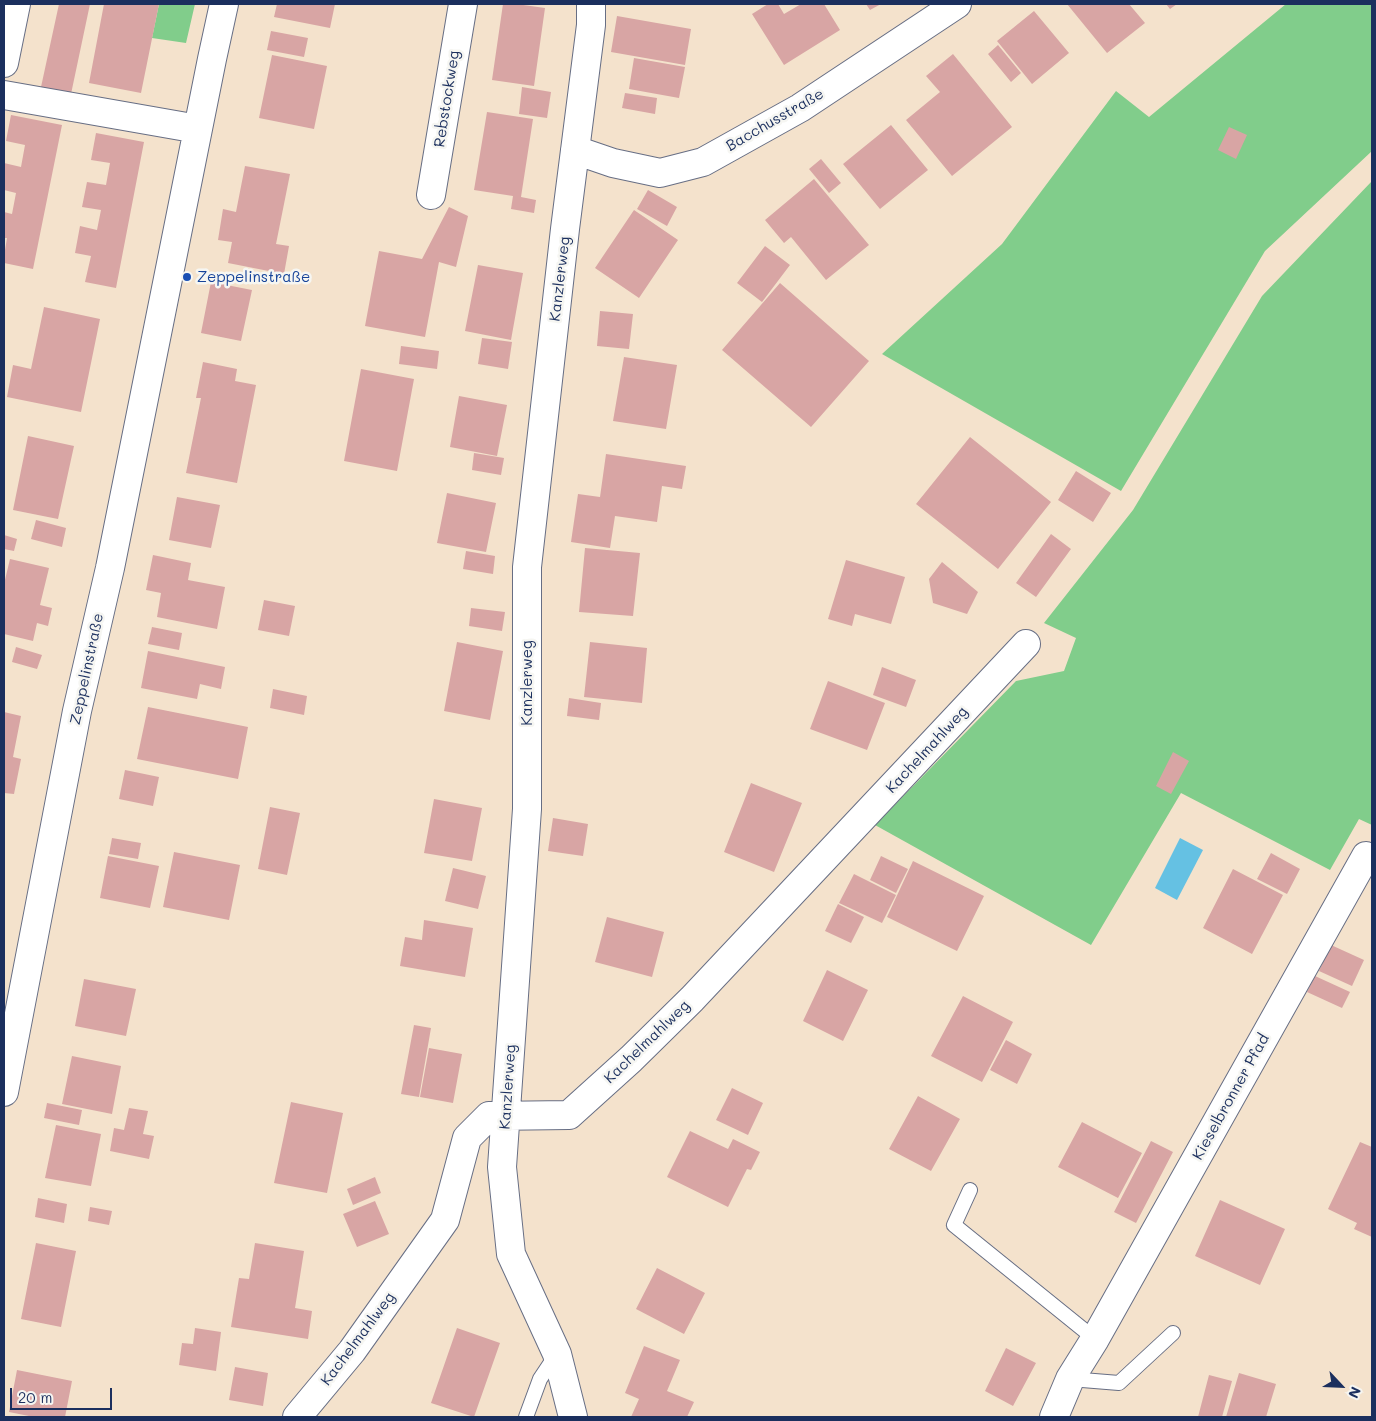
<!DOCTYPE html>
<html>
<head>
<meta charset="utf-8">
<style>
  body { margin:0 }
  #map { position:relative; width:1376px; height:1421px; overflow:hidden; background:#f4e2cc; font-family:Mali,sans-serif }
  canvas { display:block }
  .frame { position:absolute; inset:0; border:5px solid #1b2f5e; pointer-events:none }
  .north { position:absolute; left:1316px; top:1361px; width:50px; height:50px; -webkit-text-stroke:4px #f6f6f2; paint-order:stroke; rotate:115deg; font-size:14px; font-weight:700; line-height:20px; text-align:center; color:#1b2f5e }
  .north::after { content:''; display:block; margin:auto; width:18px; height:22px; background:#1b2f5e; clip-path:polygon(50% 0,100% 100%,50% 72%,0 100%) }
  .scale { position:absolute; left:10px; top:1388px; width:102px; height:22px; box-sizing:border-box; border:2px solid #1b2f5e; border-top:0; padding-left:6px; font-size:15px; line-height:18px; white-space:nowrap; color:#1b2f5e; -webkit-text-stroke:4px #f6f6f2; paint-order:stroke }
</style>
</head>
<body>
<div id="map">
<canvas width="1376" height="1421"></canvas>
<div class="frame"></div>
<div class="north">N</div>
<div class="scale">20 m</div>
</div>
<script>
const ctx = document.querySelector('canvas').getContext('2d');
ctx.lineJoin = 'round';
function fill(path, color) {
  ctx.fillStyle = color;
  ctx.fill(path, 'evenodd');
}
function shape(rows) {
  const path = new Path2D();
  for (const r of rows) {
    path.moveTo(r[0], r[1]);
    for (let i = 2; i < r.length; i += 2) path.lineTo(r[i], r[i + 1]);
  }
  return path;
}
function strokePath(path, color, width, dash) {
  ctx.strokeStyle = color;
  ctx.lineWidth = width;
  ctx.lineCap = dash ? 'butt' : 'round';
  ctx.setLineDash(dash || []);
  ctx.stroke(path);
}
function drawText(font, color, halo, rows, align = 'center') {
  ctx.font = font + ' Mali,sans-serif';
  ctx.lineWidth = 5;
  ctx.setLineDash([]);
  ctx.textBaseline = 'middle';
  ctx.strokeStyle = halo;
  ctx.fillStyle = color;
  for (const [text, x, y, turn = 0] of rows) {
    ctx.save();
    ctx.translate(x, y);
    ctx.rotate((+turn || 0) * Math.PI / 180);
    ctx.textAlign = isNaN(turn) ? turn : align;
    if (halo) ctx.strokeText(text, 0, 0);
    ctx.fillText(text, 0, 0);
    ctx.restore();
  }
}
fill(shape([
  [159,4,195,4,186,43,152,38],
  [1286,4,1372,4,1372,151,1265,251,1121,491,882,354,1002,244,1116,91,1149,117],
  [1372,181,1372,825,1359,819,1330,870,1181,793,1091,945,875,825,1016,681,1064,671,1076,638,1044,623,1133,510,1262,296]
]), '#81cd8b');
fill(shape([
  [1180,838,1203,850,1177,900,1155,888]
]), '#65c1e3');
fill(shape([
  [59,4,90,4,71,94,41,87],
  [104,4,159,4,141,93,89,83],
  [277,4,335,4,330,28,274,17],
  [503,4,516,4,545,8,534,86,492,80],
  [768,4,778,4,784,14,801,4,824,4,840,30,784,65,752,14],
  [866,4,881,4,870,10],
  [1067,4,1129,4,1145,23,1107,53],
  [1166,4,1177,4,1170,9],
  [1034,11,1069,53,1032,84,997,41],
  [617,16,691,29,685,65,611,52],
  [271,31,308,38,304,57,267,50],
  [998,45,1021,73,1011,82,988,54],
  [953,54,1012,127,952,176,906,120,940,92,926,76],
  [272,55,327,66,314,129,259,118],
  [634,58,685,67,679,98,629,89],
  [522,87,551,92,547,118,519,114],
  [625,93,657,98,655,114,622,108],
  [487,112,533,119,521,197,536,200,534,213,511,209,513,196,474,190],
  [11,115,62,125,33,269,4,263,4,256,7,238,4,238,4,212,12,214,16,193,4,190,4,163,21,167,25,145,6,141],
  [891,125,928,170,880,209,843,164],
  [1229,127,1247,135,1236,159,1218,150],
  [96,133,144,142,116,288,85,282,91,256,75,253,80,226,97,230,101,210,82,207,87,182,106,185,110,163,91,160],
  [821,159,841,183,829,193,809,169],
  [245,166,290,174,276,244,289,246,284,274,228,263,232,242,218,240,223,209,236,212],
  [814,179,869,245,826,280,791,237,784,243,765,220],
  [648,190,677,207,667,226,637,209],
  [449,207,468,216,456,267,439,262,425,337,365,326,379,251,422,259],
  [634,210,678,240,639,298,595,268],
  [765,246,790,265,762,302,737,283],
  [478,265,523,273,511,340,465,331],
  [211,282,252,290,241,341,201,333],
  [780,283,869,361,811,427,722,350],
  [44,307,100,319,81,412,7,397,13,365,31,369],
  [600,311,633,314,629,349,597,346],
  [482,338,512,342,508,369,478,364],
  [401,346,439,351,437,369,399,364],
  [624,357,677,365,666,429,613,421],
  [203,362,237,369,235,381,256,385,237,483,186,473,201,398,196,398],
  [361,369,414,379,397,471,344,461],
  [459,396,507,405,497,456,450,447],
  [28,436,74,446,58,519,13,510],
  [970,437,1051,502,998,569,916,504],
  [474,453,504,458,501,475,472,470],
  [606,454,686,466,682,489,662,486,657,522,615,516,610,548,571,542,578,494,600,497],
  [1076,471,1111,493,1093,522,1058,500],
  [447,493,496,503,486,552,437,543],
  [177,497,220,505,211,548,169,540],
  [36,520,66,528,62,547,31,539],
  [1051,534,1071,549,1036,597,1016,583],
  [4,535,17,539,14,551,4,549],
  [585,548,640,553,633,616,579,612],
  [466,551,495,556,493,574,463,569],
  [153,555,191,563,188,580,225,587,217,629,157,617,161,593,146,590],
  [10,559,49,568,40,605,52,608,48,626,37,623,33,641,4,634,4,584],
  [846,560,905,577,891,624,855,614,852,626,828,619],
  [942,562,978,592,967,614,933,603,929,579],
  [264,600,295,606,289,636,258,630],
  [471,608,505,612,502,631,469,626],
  [152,627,182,633,179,650,148,644],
  [457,642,503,651,490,720,444,711],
  [590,642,647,648,642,703,584,697],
  [16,647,42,655,37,669,12,662],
  [148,651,225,667,221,689,200,684,197,699,141,688],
  [882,667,916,680,906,707,873,695],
  [828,681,885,703,867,750,810,729],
  [273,689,307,696,304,715,270,708],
  [569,698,601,703,599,720,567,716],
  [148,707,248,727,238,779,137,759],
  [4,712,21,716,13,757,21,759,14,794,4,793],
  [1173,752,1189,761,1171,794,1156,786],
  [125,770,159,777,153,806,119,799],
  [751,783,802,803,774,872,724,852],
  [434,799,482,808,472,861,424,853],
  [270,807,300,813,287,875,258,869],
  [553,818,588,824,583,856,548,851],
  [112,838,141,843,138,859,109,854],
  [174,852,240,865,229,920,163,907],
  [1271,853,1300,869,1287,894,1257,879],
  [108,856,159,866,150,908,100,898],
  [881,856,908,869,896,893,870,880],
  [913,861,984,896,957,951,887,917],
  [453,868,486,876,478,909,445,901],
  [1233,869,1283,895,1252,954,1203,928],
  [854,874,896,895,882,923,839,903],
  [838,904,864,917,851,943,825,931],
  [607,917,664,932,652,977,595,962],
  [424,920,473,928,465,977,400,966,405,937,422,940],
  [1331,945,1364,960,1352,986,1319,971],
  [827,970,868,990,843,1041,803,1021],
  [1315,976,1350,992,1342,1008,1307,992],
  [84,979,136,989,126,1036,75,1026],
  [963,996,1013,1022,982,1082,931,1056],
  [414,1025,431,1028,419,1097,401,1094],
  [1006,1040,1032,1054,1017,1084,990,1070],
  [429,1048,462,1054,453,1103,420,1097],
  [72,1056,121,1066,112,1114,62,1104],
  [732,1088,763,1103,748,1135,716,1120],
  [918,1096,960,1119,931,1171,889,1149],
  [291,1102,343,1113,327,1193,274,1183],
  [47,1103,82,1110,79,1125,44,1118],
  [129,1108,148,1111,143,1134,154,1136,149,1159,110,1151,114,1128,124,1130],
  [1082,1122,1142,1153,1118,1198,1058,1167],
  [56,1125,101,1134,91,1186,45,1178],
  [690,1131,728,1149,733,1139,760,1152,751,1170,747,1169,728,1207,667,1177],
  [1151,1141,1173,1152,1136,1223,1114,1212],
  [1360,1142,1372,1147,1372,1237,1354,1229,1357,1223,1328,1209],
  [375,1177,381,1193,353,1205,347,1189],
  [38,1198,67,1204,64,1223,35,1217],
  [1220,1200,1285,1229,1260,1285,1195,1256],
  [375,1201,389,1234,357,1247,343,1214],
  [90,1207,112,1211,109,1225,88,1221],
  [36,1243,76,1251,61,1327,21,1319],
  [255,1243,304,1251,295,1308,312,1311,308,1339,231,1327,239,1278,249,1279],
  [657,1268,705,1293,684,1334,636,1309],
  [195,1328,221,1332,216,1371,179,1365,182,1343,193,1344],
  [457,1328,500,1343,474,1417,431,1403],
  [644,1346,680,1360,667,1391,694,1402,687,1417,631,1417,639,1399,625,1393],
  [1006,1348,1036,1363,1013,1406,985,1391],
  [235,1367,268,1373,263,1406,229,1400],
  [17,1370,72,1381,65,1417,34,1417,9,1412],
  [1239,1373,1276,1384,1266,1417,1226,1417],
  [1209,1375,1232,1381,1222,1417,1198,1417]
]), '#d8a5a4');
const service = shape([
  [970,1190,954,1225,1095,1339],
  [1070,1379,1119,1383,1173,1333],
  [526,1417,540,1379,556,1355]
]);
const minor = shape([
  [4,63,16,4],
  [4,95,198,129],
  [575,150,613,163,660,173,703,162,800,108,957,4],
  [431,195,463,4],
  [4,1092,77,711,110,568,212,59,224,4],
  [297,1417,352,1351,445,1220,467,1138,489,1116,569,1115,631,1059,692,999,1026,644],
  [573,1417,557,1354,511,1254,502,1167,527,809,527,567,565,229,591,25,591,4],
  [1054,1417,1070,1379,1095,1339,1366,856]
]);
strokePath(service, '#676e84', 16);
strokePath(minor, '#676e84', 30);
strokePath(service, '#fff', 14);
strokePath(minor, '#fff', 28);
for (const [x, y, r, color] of [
  [187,277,5,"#1a4fb4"]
]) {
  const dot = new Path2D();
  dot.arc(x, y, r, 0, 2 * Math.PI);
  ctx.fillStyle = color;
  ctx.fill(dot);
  strokePath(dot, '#f6f6f2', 2);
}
drawText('15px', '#1b2f5e', '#f6f6f2', [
  ["Rebstockweg",447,99,-81],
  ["Bacchusstraße",775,120,-30],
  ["Kanzlerweg",560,279,-83],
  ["Zeppelinstraße",87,669,-78],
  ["Kanzlerweg",527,683,-90],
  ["Kachelmahlweg",927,750,-47],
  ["Kachelmahlweg",647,1042,-44],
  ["Kanzlerweg",508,1087,-86],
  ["Kieselbronner Pfad",1231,1097,-61],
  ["Kachelmahlweg",358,1339,-53]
]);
drawText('15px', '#164399', '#f6f6f2', [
  ["Zeppelinstraße",197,277]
], 'left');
</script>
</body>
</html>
